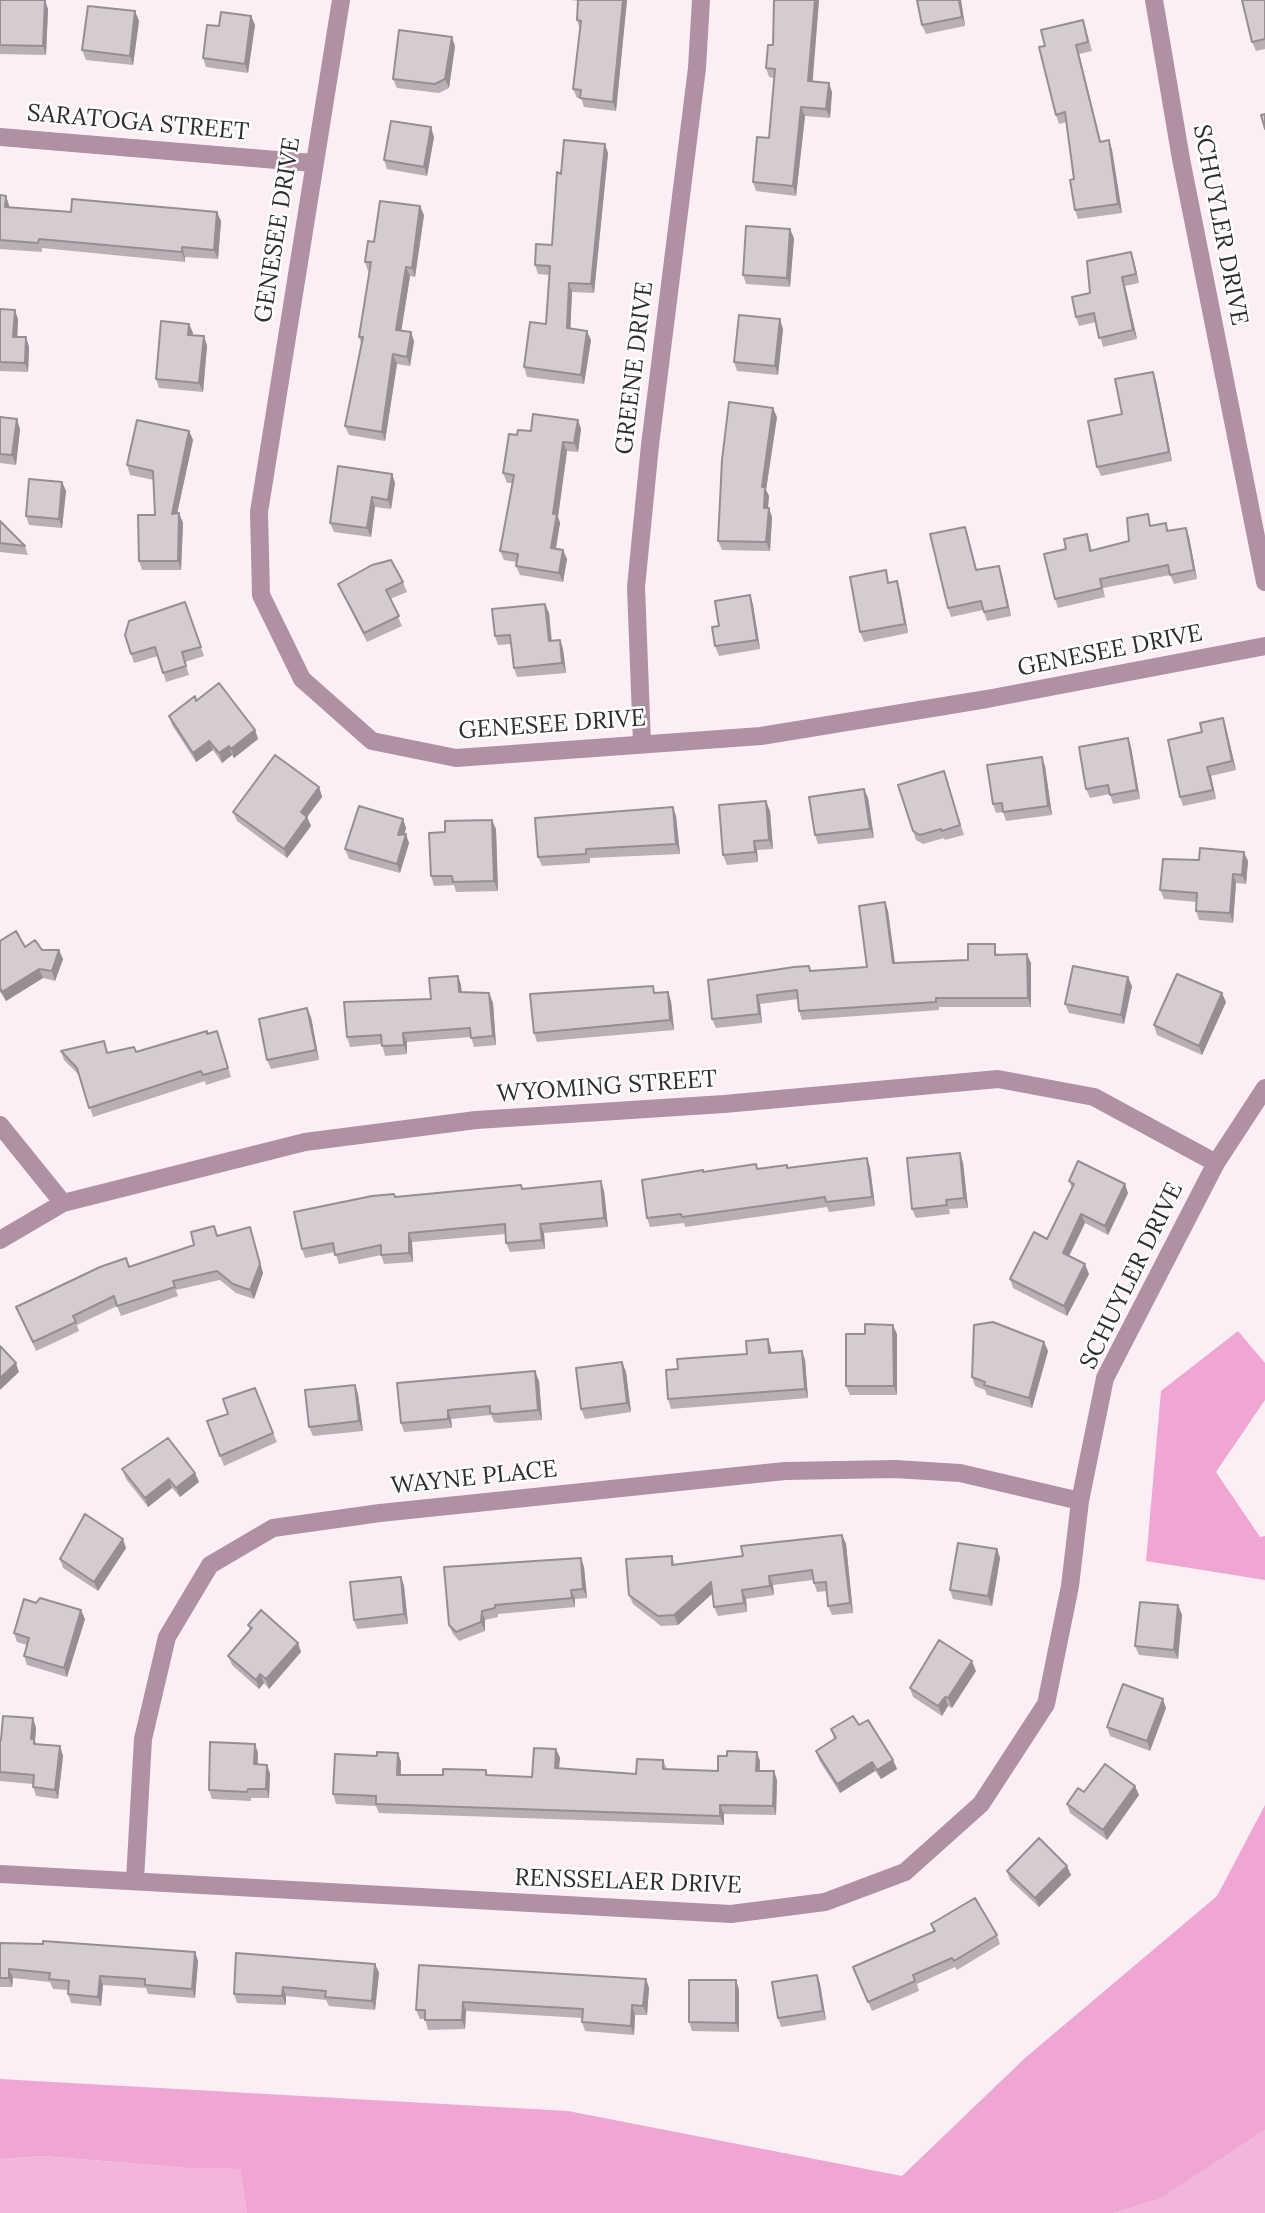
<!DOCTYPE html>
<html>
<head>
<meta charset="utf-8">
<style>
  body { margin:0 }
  canvas { display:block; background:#fbeef5 }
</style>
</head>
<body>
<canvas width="1265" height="2213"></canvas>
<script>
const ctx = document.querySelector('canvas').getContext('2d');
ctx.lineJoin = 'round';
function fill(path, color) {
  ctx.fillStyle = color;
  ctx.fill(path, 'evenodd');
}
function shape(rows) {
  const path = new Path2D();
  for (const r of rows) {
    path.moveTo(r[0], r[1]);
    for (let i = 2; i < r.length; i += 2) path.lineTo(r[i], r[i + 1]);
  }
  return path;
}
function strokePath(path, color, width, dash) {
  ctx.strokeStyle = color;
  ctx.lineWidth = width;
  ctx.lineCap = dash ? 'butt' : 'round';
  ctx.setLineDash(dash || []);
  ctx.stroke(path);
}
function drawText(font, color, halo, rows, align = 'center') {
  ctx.font = font + ' Lora,serif';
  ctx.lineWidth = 5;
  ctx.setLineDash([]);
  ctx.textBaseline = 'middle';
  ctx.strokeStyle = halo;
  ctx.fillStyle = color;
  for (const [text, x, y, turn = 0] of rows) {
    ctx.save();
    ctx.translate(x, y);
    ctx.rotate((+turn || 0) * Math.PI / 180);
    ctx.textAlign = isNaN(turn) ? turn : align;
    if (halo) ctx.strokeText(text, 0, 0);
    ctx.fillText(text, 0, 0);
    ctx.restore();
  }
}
fill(shape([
  [1265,2130,1265,2213,1113,2213,1160,2199],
  [43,2156,188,2168,240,2169,247,2213,0,2213,0,2159]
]), '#f1b6d9');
fill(shape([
  [1238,1331,1265,1363,1265,1400,1216,1472,1260,1537,1265,1536,1265,1580,1146,1561,1161,1391],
  [1265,1805,1265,2130,1160,2199,1113,2213,247,2213,240,2169,188,2168,43,2156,0,2159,0,2079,568,2111,902,2176,1025,2058,1217,1896]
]), '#efa6d3');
strokePath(shape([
  [341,0,259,512,261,595,302,679,372,741,456,758,761,736,987,699,1265,646],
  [1154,0,1181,159,1265,582],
  [0,137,313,163],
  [642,743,636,587,650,445,697,68,701,0],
  [0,1125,63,1203],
  [0,1240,63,1203,305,1142,476,1120,724,1104,998,1079,1094,1097,1216,1163],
  [0,1874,731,1914,825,1902,905,1872,981,1804,1046,1704,1070,1586,1080,1501,1105,1378,1216,1163,1265,1088],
  [135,1880,143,1739,167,1637,210,1565,273,1528,380,1513,785,1471,895,1469,960,1473,1080,1501]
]), '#b090a3', 18);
fill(shape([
  [0,0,48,9,46,55,0,54],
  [571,0,627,0,616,111,584,107,581,98,577,98,573,89,580,29,577,20,578,1],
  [774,0,819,0,812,81,832,92,830,118,805,116,796,196,756,191,753,182,769,138,774,78,769,77,766,68,773,45],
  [961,0,965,26,926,34,922,25],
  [1265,0,1265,49,1256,51,1252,42],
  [251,16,255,25,248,73,206,67,203,58,219,26],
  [139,21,133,65,86,60,82,50],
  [1086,29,1092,51,1079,54,1101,142,1109,140,1112,150,1122,213,1078,219,1075,210,1074,179,1066,122,1059,124,1056,115,1045,46],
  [455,46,449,88,439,93,397,88,393,79],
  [434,137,427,176,387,169,384,160],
  [608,153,594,293,572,292,570,329,591,340,584,384,527,377,524,367,546,324,550,275,538,274,535,265,552,245,561,174],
  [0,195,6,196,9,207,71,212,221,221,218,259,185,257,185,262,42,248,42,252,0,249],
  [424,215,415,277,410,276,401,331,414,341,410,366,397,364,385,441,349,435,345,426,361,343,359,337,370,271,368,271,365,262,374,242],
  [794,238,790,287,746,284,743,275],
  [1131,252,1134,261,1139,283,1125,286,1137,339,1103,347,1096,322,1079,326,1076,317,1090,293],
  [0,309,18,319,17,337,26,337,29,347,28,372,0,371],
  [189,324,193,333,192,335,204,336,207,346,203,392,159,388,156,379],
  [783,329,778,375,737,371,734,362],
  [1156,381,1172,461,1101,476,1097,467,1122,414],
  [0,417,20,429,16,465,0,463],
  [777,417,766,490,769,496,768,508,772,517,770,551,722,550,718,541],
  [578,420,581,429,578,452,567,451,558,517,560,523,556,549,563,550,567,559,563,582,520,575,516,566,517,562,504,560,500,551,513,483,507,483,503,473,517,435],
  [189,431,193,440,177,514,183,523,181,570,142,570,139,561,155,515,154,480,130,475,127,465],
  [392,474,395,483,391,509,375,507,371,537,334,532,330,523],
  [62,482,66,491,62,528,29,525,26,516],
  [0,521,25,546,28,555,0,552],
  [1152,525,1189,537,1197,579,1174,584,1170,575,1103,588,1105,597,1058,608,1055,599,1066,549,1087,534,1092,550,1129,541],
  [968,536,977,570,999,566,1002,575,1011,616,987,621,983,610,951,617,948,608],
  [403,582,407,592,390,599,402,626,367,642,342,593,338,584],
  [900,590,908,633,864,642,860,632],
  [750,595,753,605,760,649,719,656,715,646,719,626],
  [185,602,204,656,185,662,189,675,166,682,158,656,134,663,125,635],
  [545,604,549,613,552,641,560,640,563,649,566,673,517,677,514,668,511,644,498,645,495,636],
  [196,701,255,730,258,739,234,758,232,755,222,763,213,750,196,762,172,725,169,716],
  [1226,728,1236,770,1211,776,1216,799,1183,806,1180,797],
  [1131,747,1140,799,1113,804,1110,794,1090,798,1086,789],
  [1045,766,1052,815,1006,821,1003,812,996,813,993,804],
  [944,771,964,835,945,840,944,838,923,844,916,840,913,831],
  [319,787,322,797,307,817,311,826,287,858,237,821,233,812],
  [864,789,868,798,874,838,818,844,815,835],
  [770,811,773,849,757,850,758,862,727,865,723,855],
  [676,816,680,854,590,858,590,863,542,866,538,857],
  [403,819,406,828,404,834,409,843,400,873,349,859,345,849],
  [496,829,498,891,456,892,454,885,434,886,431,876,445,832],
  [1248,861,1246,884,1236,883,1233,923,1199,920,1196,911,1197,902,1164,899,1160,890],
  [885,902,888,911,895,963,968,960,998,953,998,955,1031,963,1031,1007,939,1007,939,1010,802,1020,799,1011,798,999,760,1004,762,1023,716,1028,712,1019,809,966,811,971,867,967],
  [0,941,42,950,63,959,55,981,43,978,6,1001,0,992],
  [458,976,461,985,462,992,489,993,493,1003,496,1045,474,1047,471,1037,407,1042,407,1054,385,1056,382,1044,350,1047,347,1037,431,999],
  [1132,986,1124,1024,1069,1013,1065,1004],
  [656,993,671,1001,674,1030,537,1042,534,1033],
  [1226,1002,1202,1055,1157,1035,1154,1025],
  [311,1017,319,1060,271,1069,267,1060],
  [217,1031,231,1077,206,1085,205,1081,93,1117,80,1076,64,1060,61,1051,108,1053,136,1052],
  [960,1153,963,1163,968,1208,949,1209,950,1214,916,1218,912,1209],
  [870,1167,875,1206,829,1212,827,1207,685,1227,684,1223,650,1227,647,1218,704,1172,788,1168],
  [601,1181,604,1191,608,1227,544,1233,545,1249,510,1252,506,1243,505,1234,412,1242,413,1262,384,1264,381,1255,339,1264,335,1252,305,1258,302,1249,394,1194,395,1197,521,1185,523,1189],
  [1069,1181,1128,1193,1108,1235,1085,1223,1069,1256,1089,1274,1067,1316,1013,1288,1010,1279,1047,1239,1072,1189],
  [250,1227,263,1273,254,1299,236,1293,220,1280,176,1290,178,1296,121,1316,117,1306,77,1325,79,1331,36,1351,16,1307,218,1236],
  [897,1334,897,1395,850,1395,846,1386],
  [768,1339,772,1353,805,1360,808,1398,671,1409,668,1399,678,1369,747,1354],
  [1044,1342,1048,1351,1032,1408,987,1395,985,1390,975,1386,972,1377],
  [622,1362,626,1372,631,1412,585,1419,581,1409],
  [539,1381,542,1420,499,1423,494,1422,491,1415,451,1419,452,1428,404,1432,401,1423],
  [355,1385,358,1394,363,1431,313,1436,309,1427],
  [255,1388,277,1442,224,1466,207,1421,228,1414],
  [122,1469,195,1473,199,1482,180,1497,172,1488,148,1507,126,1479],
  [842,1535,846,1544,853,1613,832,1615,828,1606,827,1591,817,1592,813,1580,773,1585,774,1595,746,1599,747,1612,718,1616,714,1607,713,1593,678,1625,661,1626,633,1604,629,1595,672,1556,675,1565,743,1556],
  [126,1548,98,1591,63,1568,60,1559],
  [997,1549,1000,1558,992,1606,953,1599,950,1590],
  [444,1567,584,1567,587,1598,575,1599,575,1607,498,1614,498,1617,485,1620,485,1631,459,1641,453,1634,449,1625],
  [401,1577,404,1586,408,1624,357,1629,354,1620],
  [36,1603,85,1619,67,1677,27,1665,24,1656,27,1645,17,1642,14,1633],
  [1178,1605,1182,1615,1178,1659,1139,1655,1135,1646],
  [248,1625,298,1643,301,1652,269,1689,264,1683,259,1689,232,1665,228,1656,250,1631],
  [976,1671,952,1708,948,1706,942,1716,913,1697,910,1688],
  [1166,1708,1150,1751,1110,1736,1107,1727],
  [33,1718,36,1728,35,1741,36,1744,60,1746,63,1756,58,1799,36,1796,33,1787,33,1784,0,1781,0,1740],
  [859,1725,893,1760,897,1769,881,1779,875,1771,840,1793,819,1760,816,1751,834,1739,831,1729],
  [255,1744,258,1753,258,1765,267,1765,270,1774,269,1798,251,1798,251,1801,212,1799,209,1790],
  [556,1749,560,1758,559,1768,636,1774,663,1760,667,1769,718,1771,760,1761,760,1771,774,1771,777,1780,776,1815,724,1814,724,1825,379,1813,376,1806,336,1804,333,1794,377,1756,398,1753,401,1762,401,1775,443,1775,486,1770,488,1775,532,1777],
  [1135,1786,1139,1795,1107,1840,1070,1813,1067,1804],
  [1067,1866,1071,1875,1039,1907,1010,1880,1007,1871],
  [931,1924,997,1935,1000,1944,957,1970,955,1967,917,1984,919,1991,872,2011,853,1967,934,1932],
  [0,1943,195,1952,198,1961,195,1998,148,1994,146,1988,103,1985,101,2006,71,2003,68,1994,68,1990,53,1989,50,1982,13,1978,12,1987,0,1987],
  [375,1964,379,1973,375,2010,329,2006,326,2000,286,1996,286,2005,237,2003,234,1994],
  [419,1965,646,1979,649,1988,647,2015,635,2015,634,2035,585,2031,582,2022,582,2018,466,2011,465,2029,428,2030,425,2019,420,2019,416,2010],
  [817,1975,820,1984,826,2020,781,2027,778,2018],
  [736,1980,739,1990,739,2032,692,2031,689,2022]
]), '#b9afb5');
fill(shape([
  [45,0,48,9,46,55,43,46],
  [623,0,627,0,616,111,613,102],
  [815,0,819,0,812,90,808,81],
  [959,0,961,0,965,26,962,17],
  [135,11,139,21,133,65,130,56],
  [251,16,255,25,248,73,245,64],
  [452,37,455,46,449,88,445,79],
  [1076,45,1079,54,1103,151,1100,142],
  [829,83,832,92,830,118,826,109],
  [801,107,805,116,796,196,793,186],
  [431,127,434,137,427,176,424,167],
  [1109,140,1112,150,1122,213,1118,204],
  [605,144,608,153,594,293,591,284],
  [6,196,9,205,8,216,5,207],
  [420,206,424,215,415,277,412,268],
  [217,212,221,221,218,259,214,250],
  [790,229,794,238,790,287,787,278],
  [182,247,185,257,185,262,182,252],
  [1131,252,1134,261,1139,283,1136,274],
  [406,267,410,276,400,339,396,330],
  [1122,277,1125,286,1137,339,1133,330],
  [569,283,572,292,570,338,567,328],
  [15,310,18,319,17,346,13,337],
  [780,319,783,329,778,375,775,366],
  [189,324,193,333,191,344,188,335],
  [587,331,591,340,584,384,581,375],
  [411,332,414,341,410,366,407,357],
  [204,336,207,346,203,392,199,383],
  [26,337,29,347,28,372,25,363],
  [393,354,397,364,385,441,382,432],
  [1153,372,1156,381,1172,461,1169,452],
  [773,408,777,417,766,490,769,496,767,517,764,508,762,487],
  [17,419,20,429,16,465,12,455],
  [578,420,581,429,578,452,574,443],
  [189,431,193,440,175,523,172,514],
  [563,442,567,451,558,517,560,523,554,557,551,548,553,514],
  [392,474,395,483,391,509,388,500],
  [62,482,66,491,62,528,59,519],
  [372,497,375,507,371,537,367,528],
  [769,508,772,517,770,551,766,542],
  [179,513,183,523,181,570,178,561],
  [965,527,968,536,979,580,976,570],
  [1186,528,1189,537,1197,579,1194,570],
  [563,550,567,559,563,582,559,573],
  [999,566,1002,575,1011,616,1008,607],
  [897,581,900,590,908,633,905,624],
  [750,595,753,605,760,649,757,640],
  [545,604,549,613,552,651,549,641],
  [560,640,563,649,566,673,562,663],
  [1223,718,1226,728,1236,770,1232,761],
  [255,730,258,739,234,758,231,749],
  [1128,738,1131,747,1140,799,1137,790],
  [209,741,213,750,196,762,193,753],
  [229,746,232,755,222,763,219,753],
  [1042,757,1045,766,1052,815,1048,806],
  [1207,767,1211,776,1216,799,1213,790],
  [319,787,322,797,304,821,301,812],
  [864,789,868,798,874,838,870,829],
  [766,801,770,811,773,849,769,840],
  [673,807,676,816,680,854,676,844],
  [307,817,311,826,287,858,284,849],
  [403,819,406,828,402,844,398,835],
  [492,820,496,829,498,891,494,881],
  [406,834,409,843,400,873,397,864],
  [754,841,757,850,758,862,755,852],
  [1244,852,1248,861,1246,884,1242,875],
  [1233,874,1236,883,1233,923,1230,913],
  [885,902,888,911,896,972,893,963],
  [59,950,63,959,55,981,52,971],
  [1027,954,1031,963,1031,1007,1028,998],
  [39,969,43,978,6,1001,2,992],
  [458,976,461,985,462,1001,459,992],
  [1128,977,1132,986,1124,1024,1121,1015],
  [668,992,671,1001,674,1030,670,1020],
  [489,993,493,1003,496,1045,493,1036],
  [1222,993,1226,1002,1202,1055,1199,1046],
  [757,995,760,1004,762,1023,759,1014],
  [307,1008,311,1017,319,1060,316,1050],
  [403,1033,407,1042,407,1054,404,1045],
  [960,1153,963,1163,968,1208,964,1198],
  [867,1158,870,1167,875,1206,872,1197],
  [601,1181,604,1191,608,1227,604,1218],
  [1125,1184,1128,1193,1108,1235,1105,1226],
  [1081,1214,1085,1223,1066,1262,1063,1253],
  [540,1224,544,1233,545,1249,542,1240],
  [250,1227,263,1273,254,1299,250,1290],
  [409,1233,412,1242,413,1262,409,1253],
  [1085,1264,1089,1274,1067,1316,1064,1306],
  [893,1325,897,1334,897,1395,894,1386],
  [768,1339,771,1349,772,1363,769,1353],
  [1044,1342,1048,1351,1032,1408,1029,1398],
  [802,1351,805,1360,808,1398,805,1389],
  [622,1362,626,1372,631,1412,627,1403],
  [16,1363,19,1372,0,1390,0,1378],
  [535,1371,539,1381,542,1420,538,1410],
  [355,1385,358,1394,363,1431,359,1421],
  [448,1410,451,1419,452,1428,448,1419],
  [195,1473,199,1482,180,1497,176,1488],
  [169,1479,172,1488,148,1507,145,1498],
  [842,1535,846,1544,853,1613,850,1603],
  [123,1539,126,1548,98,1591,94,1582],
  [997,1549,1000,1558,992,1606,988,1596],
  [581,1558,584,1567,587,1598,583,1589],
  [769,1576,773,1585,774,1595,770,1586],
  [401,1577,404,1586,408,1624,404,1614],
  [711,1582,715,1591,678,1625,674,1615],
  [571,1590,575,1599,575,1607,572,1598],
  [742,1590,746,1599,747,1612,744,1603],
  [1178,1605,1182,1615,1178,1659,1174,1650],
  [81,1610,85,1619,67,1677,64,1668],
  [482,1611,485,1620,485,1631,481,1622],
  [298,1643,301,1652,269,1689,266,1679],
  [972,1661,976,1671,952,1708,948,1698],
  [260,1674,264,1683,259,1689,256,1680],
  [945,1697,948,1706,942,1716,938,1706],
  [1163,1699,1166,1708,1150,1751,1147,1741],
  [33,1718,36,1728,35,1741,38,1749,31,1739],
  [255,1744,258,1753,257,1774,254,1764],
  [60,1746,63,1756,58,1799,55,1790],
  [556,1749,560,1758,558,1777,555,1768],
  [757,1752,760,1761,759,1780,756,1771],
  [398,1753,401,1762,400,1784,397,1775],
  [893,1760,897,1769,881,1779,877,1770],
  [872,1762,875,1771,840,1793,837,1784],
  [267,1765,270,1774,269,1798,266,1789],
  [774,1771,777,1780,776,1815,773,1806],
  [1135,1786,1139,1795,1107,1840,1103,1830],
  [720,1805,724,1814,724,1825,720,1816],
  [1067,1866,1071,1875,1039,1907,1035,1898],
  [195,1952,198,1961,195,1998,192,1989],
  [375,1964,379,1973,375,2010,372,2001],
  [9,1969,13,1978,12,1987,9,1978],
  [817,1975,820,1984,826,2020,823,2011],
  [100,1976,103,1985,101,2006,98,1997],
  [646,1979,649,1988,647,2015,643,2006],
  [736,1980,739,1990,739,2032,736,2023],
  [283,1987,286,1996,286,2005,282,1996],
  [463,2002,466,2011,465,2029,462,2020],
  [632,2005,635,2015,634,2035,631,2026]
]), '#968e93');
const building = shape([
  [0,0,45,0,43,46,0,45,0,0],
  [578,0,623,0,613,102,580,98,581,90,573,89,581,21,577,20,578,0],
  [774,0,815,0,808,81,829,83,826,109,801,107,793,186,753,182,757,137,769,138,775,69,766,68,768,45,773,45,774,0],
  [917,0,959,0,962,17,922,25,917,0],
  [1242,0,1265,0,1265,39,1252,42,1242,0],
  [88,6,135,11,130,56,82,50,88,6],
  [221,12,251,16,245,64,203,58,207,25,219,26,221,12],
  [1083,20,1088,42,1076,45,1100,142,1109,140,1118,204,1075,210,1070,180,1074,179,1065,112,1056,115,1039,47,1045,46,1041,30,1083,20],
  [399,30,452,37,445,79,435,84,393,79,399,30],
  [1265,114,1265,129,1261,115,1265,114],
  [391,121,431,127,424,167,384,160,391,121],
  [564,140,605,144,591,284,569,283,567,328,587,331,581,375,524,367,530,322,546,324,550,266,535,265,536,244,552,245,557,172,561,174,564,140],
  [0,195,6,196,5,207,71,212,72,199,217,212,214,250,182,247,182,252,39,239,38,243,0,240,0,195],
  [380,201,420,206,412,268,406,267,396,330,411,332,407,357,393,354,382,432,345,426,363,337,359,337,371,262,365,262,368,241,374,242,380,201],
  [746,226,790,229,787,278,743,275,746,226],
  [1131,252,1136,274,1122,277,1133,330,1099,338,1094,313,1076,317,1072,297,1090,293,1087,261,1131,252],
  [0,309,15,310,13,337,26,337,25,363,0,362,0,309],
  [739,315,780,319,775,366,734,362,739,315],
  [161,321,189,324,188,335,204,336,199,383,156,379,161,321],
  [1153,372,1169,452,1097,467,1088,421,1122,414,1115,379,1153,372],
  [729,402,773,408,762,487,765,487,764,508,769,508,766,542,718,541,722,460,729,402],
  [533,414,578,420,574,443,563,442,553,514,557,514,551,548,563,550,559,573,516,566,518,554,500,551,514,475,503,473,509,434,517,435,518,430,531,431,533,414],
  [0,417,17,419,12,455,0,454,0,417],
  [137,420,189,431,172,514,179,513,178,561,139,561,138,515,155,515,153,471,127,465,137,420],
  [338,466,392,474,388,500,372,497,367,528,330,523,338,466],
  [29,479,62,482,59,519,26,516,29,479],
  [1148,514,1150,526,1166,523,1167,531,1186,528,1194,570,1170,575,1168,565,1100,579,1102,588,1055,599,1044,554,1066,549,1064,539,1087,534,1090,551,1129,541,1127,518,1148,514],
  [0,521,25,546,0,543,0,521],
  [965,527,976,570,999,566,1008,607,984,612,981,601,948,608,930,534,965,527],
  [391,560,403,582,386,590,399,616,364,633,338,584,372,565,391,560],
  [886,570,888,583,897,581,905,624,860,632,850,577,886,570],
  [750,595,757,640,715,646,712,627,719,626,715,601,750,595],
  [185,602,201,647,182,652,186,666,163,673,155,647,131,654,125,635,129,621,185,602],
  [545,604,549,641,560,640,562,663,514,668,510,635,495,636,492,609,545,604],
  [219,683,255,730,231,749,229,746,219,753,209,741,193,753,169,716,195,696,196,701,219,683],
  [1223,718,1232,761,1207,767,1213,790,1180,797,1168,740,1202,732,1200,723,1223,718],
  [1128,738,1137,790,1110,795,1108,785,1086,789,1079,747,1128,738],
  [275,755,319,787,301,812,307,817,284,849,233,812,275,755],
  [1042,757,1048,806,1003,812,1002,803,993,804,987,765,1042,757],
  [944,771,960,825,942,831,941,829,920,835,913,831,898,785,944,771],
  [864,789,870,829,815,835,809,797,864,789],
  [766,801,769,840,754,841,755,852,723,855,719,805,766,801],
  [359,806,403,819,398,835,406,834,397,864,345,849,359,806],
  [673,807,676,844,586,849,586,854,538,857,535,818,673,807],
  [492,820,494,881,453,882,452,876,431,876,429,833,445,832,445,821,492,820],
  [1200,848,1244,852,1242,875,1233,874,1230,913,1196,911,1197,893,1160,890,1163,859,1199,860,1200,848],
  [885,902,893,963,968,960,968,944,995,944,995,955,1027,954,1028,998,936,998,936,1002,799,1011,797,990,757,995,759,1014,712,1019,708,980,794,967,809,966,810,971,867,967,859,906,885,902],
  [16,931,25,947,35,940,42,950,59,950,52,971,39,969,2,992,0,988,0,941,16,931],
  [1073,966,1128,977,1121,1015,1065,1004,1073,966],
  [1177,974,1222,993,1199,1046,1154,1025,1177,974],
  [458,976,459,992,489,993,493,1036,471,1038,470,1028,403,1033,404,1045,382,1046,381,1035,347,1037,344,1002,431,999,429,978,458,976],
  [653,986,654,993,668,992,670,1020,534,1033,530,994,653,986],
  [307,1008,316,1050,267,1060,259,1019,307,1008],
  [207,1031,207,1034,217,1031,228,1068,203,1075,201,1071,89,1108,77,1068,61,1051,104,1041,107,1053,134,1047,136,1052,207,1031],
  [960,1153,964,1198,946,1200,947,1205,912,1209,907,1158,960,1153],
  [867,1158,872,1197,826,1202,825,1197,682,1217,681,1214,647,1218,642,1180,703,1170,703,1172,756,1164,757,1169,787,1165,787,1168,867,1158],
  [1078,1161,1125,1184,1105,1226,1081,1214,1063,1253,1085,1264,1064,1306,1010,1279,1034,1232,1047,1239,1074,1184,1069,1181,1078,1161],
  [601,1181,604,1218,540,1224,542,1240,506,1243,505,1224,409,1233,409,1253,381,1255,381,1245,335,1255,333,1243,302,1249,294,1212,372,1196,394,1194,395,1197,521,1185,522,1189,601,1181],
  [214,1226,217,1236,250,1227,260,1264,250,1290,233,1284,217,1271,173,1281,175,1287,117,1306,114,1296,73,1316,76,1322,33,1342,16,1307,100,1267,126,1258,129,1267,194,1245,191,1232,214,1226],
  [993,1322,1044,1342,1029,1398,984,1385,985,1382,972,1377,974,1325,993,1322],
  [865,1324,893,1325,894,1386,846,1386,846,1334,865,1334,865,1324],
  [768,1339,769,1353,802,1351,805,1389,668,1399,666,1370,678,1369,677,1359,747,1354,746,1341,768,1339],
  [0,1346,16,1363,0,1378,0,1346],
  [622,1362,627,1403,581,1409,576,1368,622,1362],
  [535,1371,538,1410,495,1414,490,1413,490,1406,448,1410,448,1419,401,1423,397,1383,535,1371],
  [355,1385,359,1421,309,1427,305,1390,355,1385],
  [255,1388,273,1433,220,1456,207,1421,228,1414,223,1399,255,1388],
  [168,1438,195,1473,176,1488,169,1479,145,1498,122,1469,168,1438],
  [85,1514,123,1539,94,1582,60,1559,85,1514],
  [842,1535,850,1603,828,1606,826,1582,814,1583,812,1570,769,1576,770,1586,742,1590,744,1603,714,1607,711,1582,674,1615,658,1616,629,1595,626,1559,672,1556,672,1565,743,1556,741,1546,842,1535],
  [958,1543,997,1549,988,1596,950,1590,958,1543],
  [581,1558,583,1589,571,1590,572,1598,495,1605,495,1608,482,1611,481,1622,456,1632,449,1625,444,1567,581,1558],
  [401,1577,404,1614,354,1620,350,1582,401,1577],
  [40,1598,81,1610,64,1668,24,1656,29,1638,14,1633,24,1599,36,1603,40,1598],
  [1140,1602,1178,1605,1174,1650,1135,1646,1140,1602],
  [261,1610,298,1643,266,1679,260,1674,256,1680,228,1656,252,1628,248,1625,261,1610],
  [939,1640,972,1661,948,1698,945,1697,938,1706,910,1688,939,1640],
  [1123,1684,1163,1699,1147,1741,1107,1727,1123,1684],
  [3,1716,33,1718,31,1739,34,1739,34,1744,60,1746,55,1790,33,1787,34,1775,0,1772,0,1740,1,1740,3,1716],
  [853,1716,859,1725,868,1720,893,1760,877,1770,872,1762,837,1784,816,1751,836,1738,831,1729,853,1716],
  [210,1742,255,1744,254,1764,267,1765,266,1789,248,1789,247,1792,209,1790,210,1742],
  [534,1748,556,1749,555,1768,636,1774,637,1759,663,1760,663,1769,718,1771,718,1756,727,1756,727,1751,757,1752,756,1771,774,1771,773,1806,720,1805,720,1816,376,1804,376,1796,333,1794,335,1754,377,1756,377,1752,398,1753,397,1775,443,1775,443,1769,486,1770,486,1775,532,1777,534,1748],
  [1105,1764,1135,1786,1103,1830,1067,1804,1078,1788,1084,1792,1105,1764],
  [1039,1838,1067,1866,1035,1898,1007,1871,1039,1838],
  [975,1898,997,1935,954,1961,952,1958,913,1975,915,1981,868,2002,853,1967,935,1931,931,1924,975,1898],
  [43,1941,195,1952,192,1989,145,1985,145,1979,100,1976,98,1997,68,1994,69,1981,49,1979,50,1973,9,1969,9,1978,0,1978,0,1943,43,1944,43,1941],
  [236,1953,375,1964,372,2001,325,1997,326,1991,283,1987,282,1996,234,1994,236,1953],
  [419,1965,646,1979,643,2006,632,2005,631,2026,582,2022,583,2009,463,2002,462,2020,425,2020,425,2010,416,2010,419,1965],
  [817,1975,823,2011,778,2018,772,1982,817,1975],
  [689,1980,736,1980,736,2023,689,2022,689,1980]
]);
fill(building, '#d7cbd2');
strokePath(building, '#968e93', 2);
drawText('24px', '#302b2e', '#fff', [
  ["SARATOGA STREET",138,123,5],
  ["SCHUYLER DRIVE",1220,225,79],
  ["GENESEE DRIVE",278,230,-81],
  ["GREENE DRIVE",635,368,-83],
  ["GENESEE DRIVE",1110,651,-11],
  ["GENESEE DRIVE",552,725,-4],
  ["WYOMING STREET",607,1087,-4],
  ["SCHUYLER DRIVE",1132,1276,-64],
  ["WAYNE PLACE",474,1478,-6],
  ["RENSSELAER DRIVE",628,1882,2]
]);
</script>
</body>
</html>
